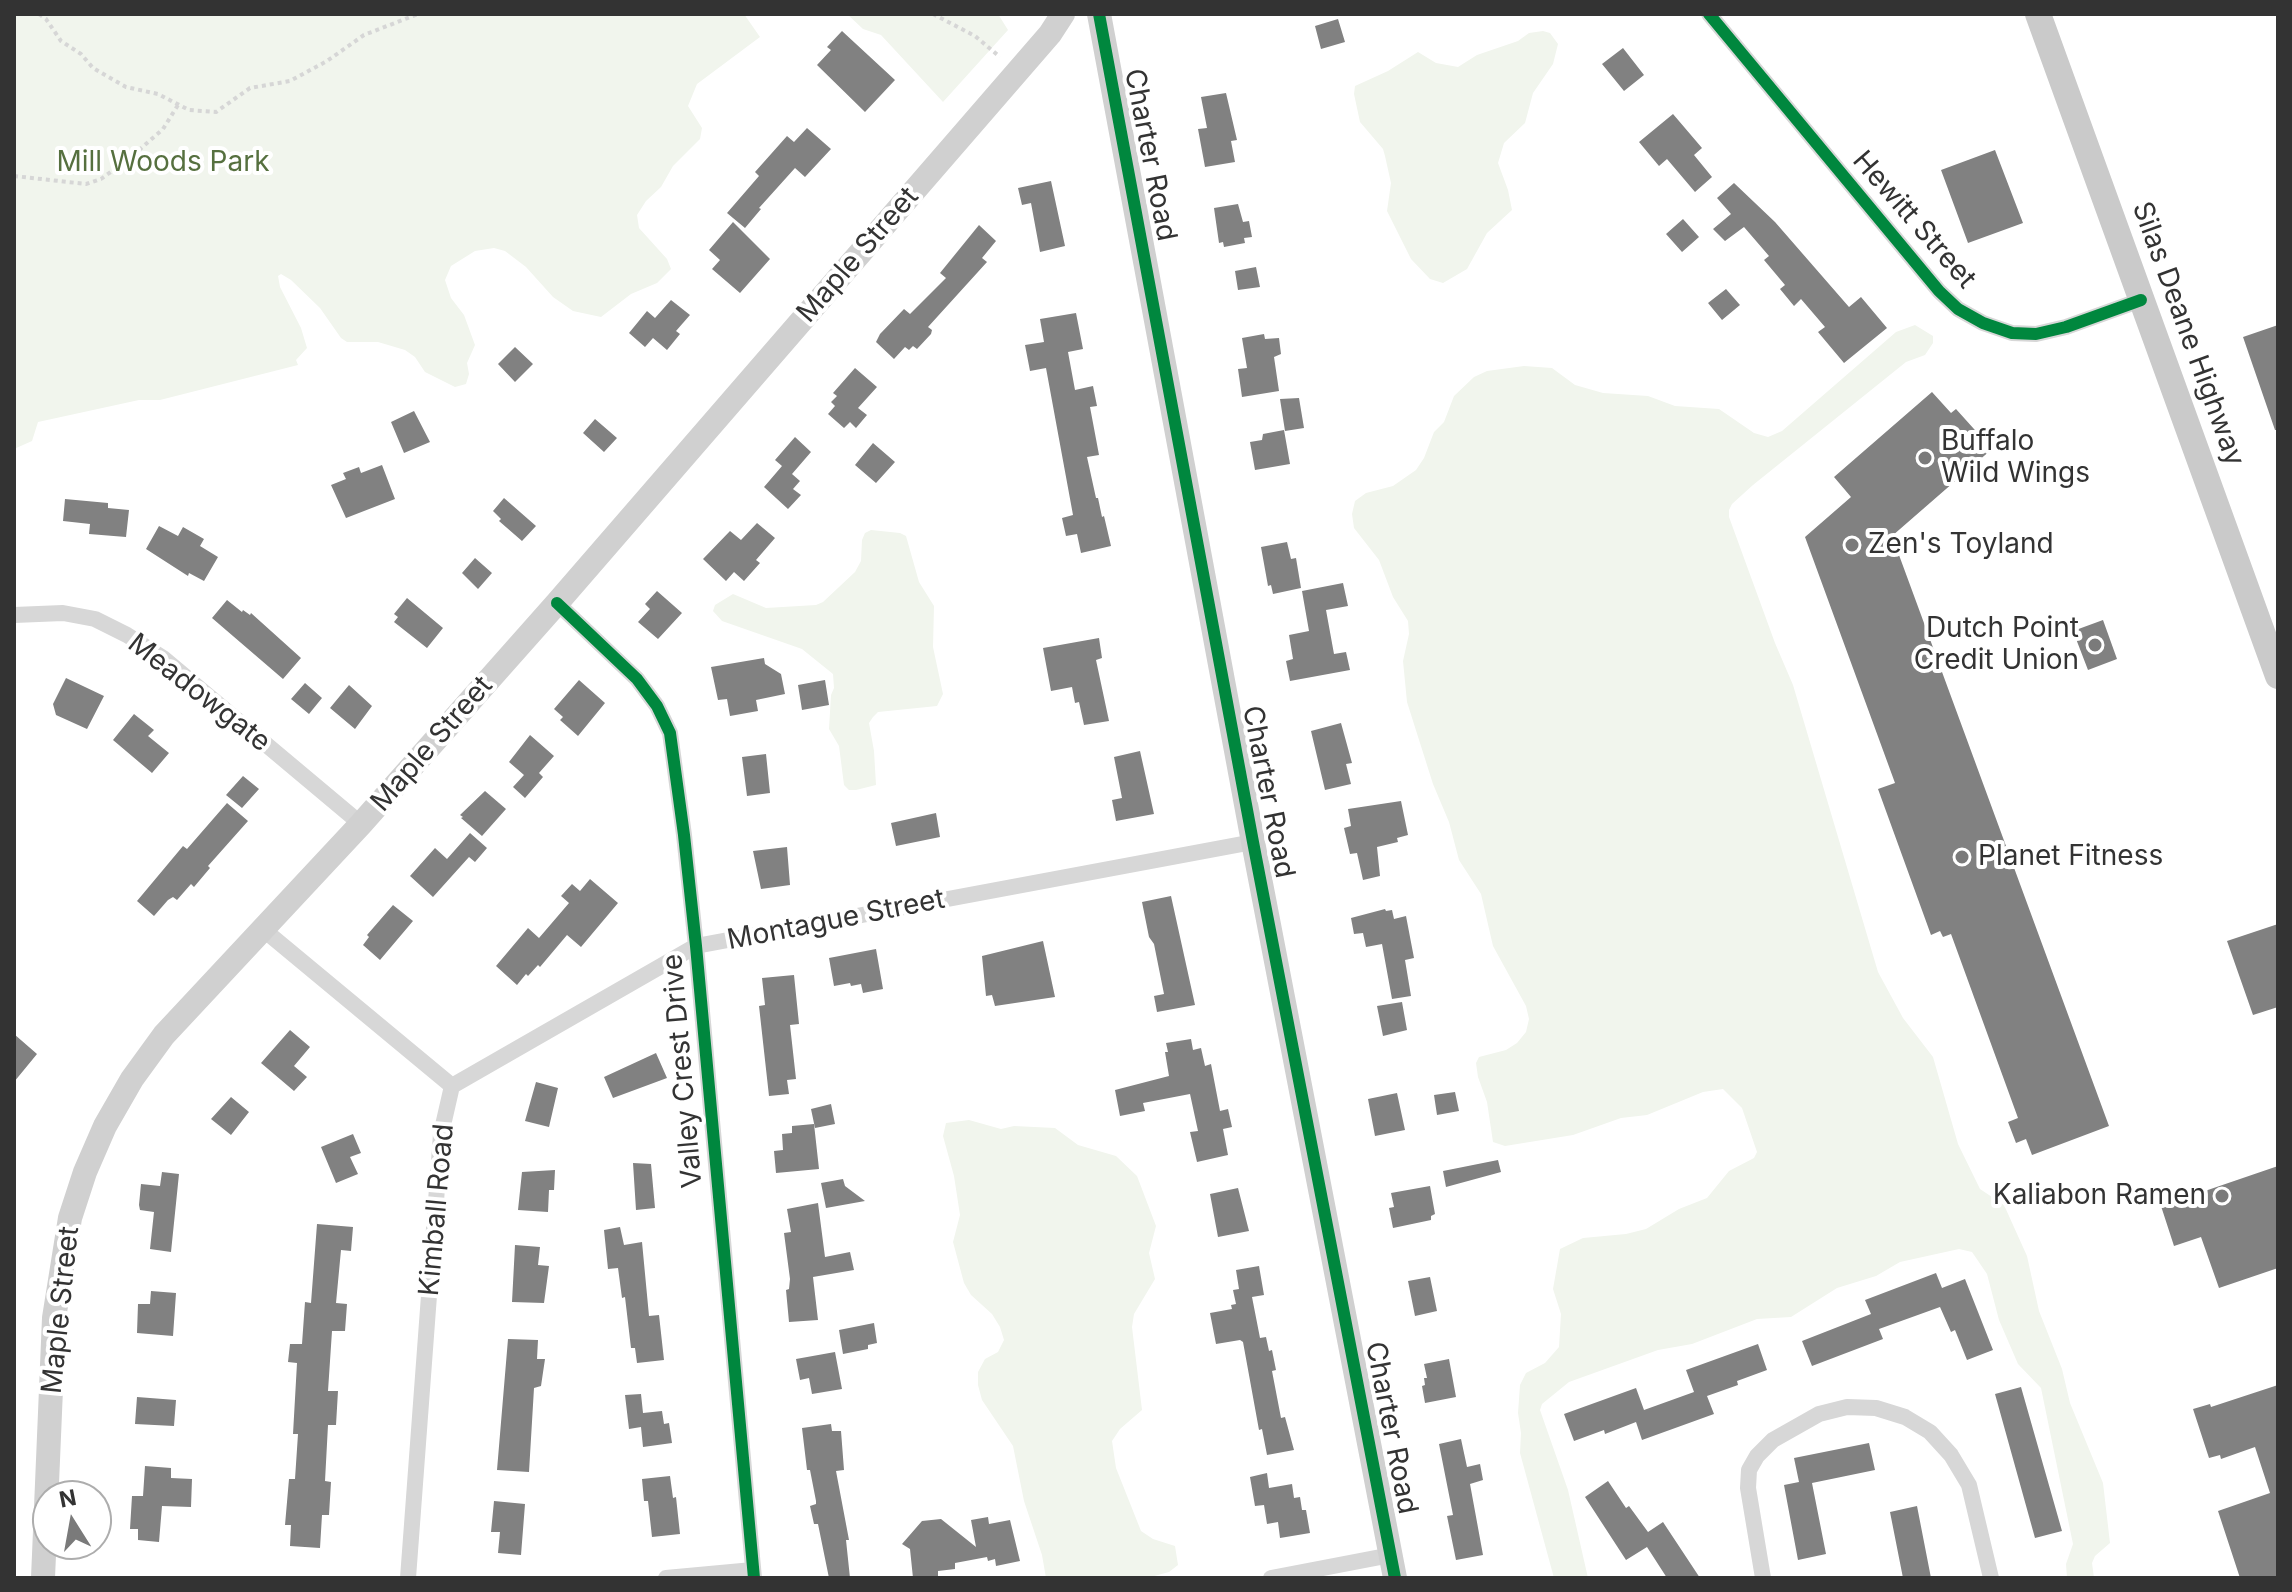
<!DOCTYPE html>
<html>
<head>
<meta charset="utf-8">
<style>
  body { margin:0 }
  #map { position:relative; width:2292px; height:1592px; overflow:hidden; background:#fff; font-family:Inter,sans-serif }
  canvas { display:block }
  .frame { position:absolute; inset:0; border:16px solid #333; pointer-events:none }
  .north { position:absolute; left:32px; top:1480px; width:80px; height:80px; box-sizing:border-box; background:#fff; border:2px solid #adadad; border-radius:50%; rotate:349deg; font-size:22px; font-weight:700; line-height:32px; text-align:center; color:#333 }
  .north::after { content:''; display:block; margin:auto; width:28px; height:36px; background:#7a7a7a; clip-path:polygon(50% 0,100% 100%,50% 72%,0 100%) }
</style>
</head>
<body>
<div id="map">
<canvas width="2292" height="1592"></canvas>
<div class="frame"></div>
<div class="north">N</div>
</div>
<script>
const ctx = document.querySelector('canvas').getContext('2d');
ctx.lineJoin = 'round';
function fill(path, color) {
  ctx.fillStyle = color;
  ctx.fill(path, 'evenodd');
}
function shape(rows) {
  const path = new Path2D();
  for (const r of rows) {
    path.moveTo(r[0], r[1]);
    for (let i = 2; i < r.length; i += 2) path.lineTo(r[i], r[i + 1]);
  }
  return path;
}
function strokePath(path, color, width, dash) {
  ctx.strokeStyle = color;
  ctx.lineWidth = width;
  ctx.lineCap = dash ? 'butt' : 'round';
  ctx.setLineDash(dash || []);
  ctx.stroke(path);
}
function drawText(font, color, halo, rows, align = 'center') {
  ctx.font = font + ' Inter,sans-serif';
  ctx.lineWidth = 8;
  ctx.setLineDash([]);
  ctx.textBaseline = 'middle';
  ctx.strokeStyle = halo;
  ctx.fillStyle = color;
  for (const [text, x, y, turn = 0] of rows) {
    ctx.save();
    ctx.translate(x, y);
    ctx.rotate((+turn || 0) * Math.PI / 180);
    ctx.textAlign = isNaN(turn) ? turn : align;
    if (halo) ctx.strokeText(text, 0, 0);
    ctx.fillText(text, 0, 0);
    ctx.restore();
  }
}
fill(shape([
  [14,14,744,14,760,37,697,84,688,106,702,128,700,139,673,166,661,187,646,201,637,215,639,228,667,259,671,269,657,283,631,294,601,317,573,311,553,297,526,267,505,251,494,248,475,251,451,266,445,280,451,298,464,315,475,345,467,363,469,374,466,384,455,387,425,372,415,357,405,350,378,342,347,342,341,338,320,308,291,280,281,274,278,276,280,287,301,328,307,348,296,360,298,365,160,400,139,400,38,422,32,441,14,449],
  [847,14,998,14,1008,30,943,102,881,35,863,29],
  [1543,31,1550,33,1558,44,1553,64,1533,93,1525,123,1504,143,1498,163,1508,190,1512,210,1487,233,1467,269,1443,283,1430,279,1411,259,1387,211,1391,183,1385,156,1383,149,1360,122,1354,94,1355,86,1388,71,1418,52,1436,63,1458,67,1477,55,1518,41,1529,33],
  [1915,325,1933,336,1933,343,1925,355,1906,362,1753,485,1732,504,1729,510,1729,517,1775,643,1793,685,1878,972,1903,1018,1933,1057,1958,1144,1980,1189,2004,1205,2027,1256,2039,1311,2062,1369,2070,1403,2103,1483,2110,1543,2095,1556,2092,1563,2094,1578,2067,1578,2066,1564,2073,1544,2041,1388,2018,1364,1999,1320,1987,1274,1972,1252,1959,1249,1900,1262,1876,1276,1837,1288,1791,1317,1757,1319,1692,1344,1658,1350,1569,1382,1542,1404,1540,1410,1568,1490,1588,1578,1554,1578,1520,1453,1521,1433,1518,1413,1520,1385,1526,1373,1545,1363,1559,1347,1561,1314,1553,1289,1560,1249,1583,1238,1626,1234,1646,1229,1679,1209,1707,1198,1729,1171,1754,1158,1757,1152,1742,1108,1723,1089,1703,1092,1647,1115,1621,1118,1573,1135,1505,1146,1493,1142,1487,1102,1478,1077,1476,1063,1479,1057,1506,1050,1517,1043,1526,1032,1529,1019,1526,1006,1493,946,1481,894,1459,860,1449,822,1433,784,1407,702,1403,661,1409,634,1408,621,1393,597,1379,560,1354,528,1352,514,1355,501,1366,493,1393,486,1416,470,1424,458,1434,432,1444,422,1454,396,1474,377,1487,371,1524,366,1552,368,1575,385,1603,393,1648,396,1675,406,1719,409,1754,433,1768,437,1782,431,1896,332],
  [871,530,900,533,906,536,919,582,934,606,933,647,943,694,937,706,878,712,873,717,869,723,874,751,876,785,856,790,849,790,844,785,839,746,829,729,831,695,834,688,833,674,802,649,722,621,713,611,715,605,733,594,766,608,816,605,823,602,855,572,861,561,862,540,865,533],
  [969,1120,1001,1129,1014,1126,1055,1128,1078,1145,1116,1156,1137,1176,1156,1226,1149,1253,1155,1279,1134,1314,1132,1327,1142,1410,1120,1429,1112,1441,1116,1468,1141,1531,1153,1539,1175,1546,1178,1565,1169,1572,1147,1578,1046,1578,1042,1555,1024,1501,1013,1446,982,1400,978,1385,978,1372,985,1359,998,1352,1004,1340,1000,1327,992,1314,971,1295,964,1283,953,1242,960,1215,954,1176,943,1136,946,1123]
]), '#f1f5ed');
fill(shape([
  [1338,19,1345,42,1321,49,1315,26],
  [842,31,895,80,865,112,817,65,831,50,827,47],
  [1623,48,1644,75,1624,91,1602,64],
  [1226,93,1237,140,1231,141,1235,162,1205,167,1198,129,1207,128,1201,97],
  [1673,114,1702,148,1694,155,1712,177,1695,192,1667,159,1659,166,1639,142],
  [807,128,831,149,805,177,795,168,759,208,761,209,745,228,727,213,759,176,755,172,787,136,794,142],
  [1995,150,2023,223,1968,243,1941,170],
  [1051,181,1065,246,1040,252,1031,203,1022,205,1018,188],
  [1734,183,1775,222,1849,307,1861,297,1887,328,1844,363,1818,332,1825,327,1801,299,1794,306,1780,289,1785,285,1764,260,1769,256,1744,227,1725,241,1713,229,1731,214,1717,198],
  [1238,204,1243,222,1249,221,1252,237,1244,238,1245,243,1224,247,1223,242,1219,243,1214,208],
  [1683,219,1699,237,1682,252,1666,234],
  [733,222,770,259,740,293,712,269,720,260,709,250],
  [979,225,996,241,982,258,987,262,928,327,932,330,931,334,917,349,913,346,909,350,905,347,894,359,876,342,880,334,904,309,910,314,946,278,940,273],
  [1256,267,1260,287,1238,290,1235,271],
  [1726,289,1740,305,1722,320,1708,303],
  [671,300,690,315,676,331,680,334,667,350,653,338,645,347,629,333,647,311,655,318],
  [1076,313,1083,349,1068,352,1075,390,1093,386,1097,406,1090,407,1099,455,1087,457,1096,498,1098,498,1102,517,1104,516,1111,546,1081,553,1077,534,1066,536,1062,518,1073,515,1046,368,1030,371,1025,345,1044,342,1040,319],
  [2278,325,2278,430,2275,430,2243,337],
  [1264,334,1265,339,1279,338,1281,354,1274,357,1279,391,1242,397,1238,369,1247,368,1242,338],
  [515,347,533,364,515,382,498,364],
  [855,368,877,387,858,408,867,415,856,428,850,422,844,428,828,414,835,406,831,402,837,396,833,393],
  [1932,392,1951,413,1956,409,1992,449,1892,536,2109,1126,2032,1155,2026,1139,2016,1143,2008,1122,2018,1118,1951,934,1943,937,1940,931,1931,935,1878,789,1895,783,1805,537,1851,497,1834,477],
  [1299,398,1304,428,1285,431,1280,399],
  [414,411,430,442,404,453,391,422],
  [595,419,617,438,604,452,583,433],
  [1284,430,1290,464,1255,470,1250,442,1262,440,1263,434],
  [795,437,811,452,792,474,800,481,793,489,801,495,788,509,764,487,782,466,775,460],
  [873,443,895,462,876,483,855,465],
  [382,465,395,499,346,518,331,485,346,479,343,473,359,467,361,473],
  [504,498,536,526,522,541,499,521,501,519,493,511],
  [65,499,108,503,108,508,129,510,126,537,89,534,90,524,63,521],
  [757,523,775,538,756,560,760,563,744,581,734,572,726,581,703,559,730,531,741,540],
  [159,526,178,536,183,527,204,539,200,546,218,557,204,581,189,573,188,576,146,549],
  [1287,542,1291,559,1296,558,1301,588,1273,594,1271,585,1268,586,1261,547],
  [475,558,492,573,478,589,462,573],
  [1343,583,1348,606,1326,610,1334,654,1346,652,1350,670,1290,681,1286,661,1293,659,1289,635,1309,631,1302,591],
  [657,591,682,613,658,639,638,622,650,609,645,604],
  [407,598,443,628,427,648,394,622,398,617,394,614],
  [227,600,242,612,243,610,250,615,251,613,301,658,283,679,212,618],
  [2103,620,2117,659,2088,670,2073,631],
  [1099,638,1102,658,1096,660,1109,721,1084,725,1079,702,1075,703,1072,687,1051,691,1043,648],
  [764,658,765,664,781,674,785,694,756,700,758,711,730,716,727,699,718,700,711,667],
  [66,678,104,696,87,729,56,715,53,704],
  [579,680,605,703,578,736,560,720,563,717,554,709],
  [825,680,829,705,802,710,798,685],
  [305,683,322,698,309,714,291,699],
  [349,685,372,706,355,729,330,708],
  [134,714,154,730,148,736,169,753,152,773,113,740],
  [1341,723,1352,763,1346,764,1351,784,1325,790,1311,731],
  [530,735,554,756,539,773,543,777,525,798,513,787,524,775,509,762],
  [1140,751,1154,814,1116,821,1112,800,1122,798,1114,757],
  [766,754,770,793,747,796,742,757],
  [243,776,259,789,242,808,226,795],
  [485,791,506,809,482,836,461,818,463,817,460,815],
  [1401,801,1408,835,1397,838,1398,842,1377,847,1380,876,1363,880,1357,853,1350,854,1344,828,1351,826,1348,809],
  [227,803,248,821,208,866,210,868,194,887,191,884,177,900,173,897,168,900,154,916,137,901,183,846,187,849],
  [936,813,940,837,896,846,891,823],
  [470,833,487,848,475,862,469,857,433,897,410,876,435,848,447,859],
  [787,847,790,885,761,889,753,851],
  [590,879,618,903,581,947,567,935,540,967,538,965,528,976,526,974,517,985,496,966,528,928,539,938,569,903,561,896,572,884,580,891],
  [1171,896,1195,1005,1157,1012,1154,996,1164,994,1154,944,1149,937,1142,902],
  [393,905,413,921,380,960,363,945,369,937,367,935],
  [1385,909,1386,911,1392,910,1394,919,1406,916,1414,958,1405,960,1411,996,1392,999,1382,944,1366,947,1363,933,1354,934,1351,918],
  [2278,924,2278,1007,2253,1015,2227,941],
  [1043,941,1055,997,995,1006,992,995,986,996,982,956],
  [876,949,883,989,863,993,861,984,851,986,850,983,834,986,829,958],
  [794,975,799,1024,790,1025,796,1079,787,1080,789,1094,769,1096,759,1006,765,1005,762,978],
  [1402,1002,1407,1030,1383,1036,1377,1006],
  [290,1030,310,1047,294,1066,307,1077,294,1091,261,1063],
  [14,1034,37,1054,14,1082],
  [1191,1039,1193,1050,1201,1048,1205,1066,1211,1064,1220,1111,1228,1109,1232,1127,1223,1129,1228,1155,1197,1162,1190,1132,1198,1131,1190,1094,1143,1103,1145,1111,1120,1116,1115,1090,1169,1076,1165,1052,1168,1052,1166,1043],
  [656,1053,667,1078,613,1098,604,1077],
  [536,1082,558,1088,549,1127,525,1121],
  [1455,1092,1459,1111,1437,1115,1434,1095],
  [1397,1093,1405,1130,1375,1136,1368,1099],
  [231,1097,249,1112,231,1135,211,1119],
  [831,1104,835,1124,815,1128,811,1109],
  [814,1124,819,1169,776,1173,774,1151,783,1150,782,1134,792,1133,792,1126],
  [353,1134,361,1153,350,1157,358,1174,336,1183,321,1147],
  [1498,1160,1501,1172,1446,1187,1443,1171],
  [633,1163,651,1164,655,1208,636,1210],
  [2278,1166,2278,1268,2219,1288,2201,1237,2174,1246,2161,1206],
  [555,1170,554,1190,549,1190,548,1212,518,1210,522,1172],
  [162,1172,179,1174,171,1252,150,1249,154,1212,140,1210,139,1205,141,1184,160,1186],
  [843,1179,845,1186,865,1201,826,1208,821,1183],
  [1430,1186,1435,1214,1431,1216,1431,1220,1393,1228,1389,1208,1394,1207,1391,1193],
  [1238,1188,1249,1231,1218,1237,1210,1194],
  [818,1203,825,1257,850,1252,854,1270,813,1277,818,1320,789,1322,786,1290,789,1289,790,1279,784,1233,791,1232,787,1209],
  [317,1224,353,1227,351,1251,341,1250,336,1303,347,1304,345,1331,332,1331,328,1391,338,1391,336,1425,328,1425,325,1481,331,1482,329,1515,322,1515,320,1548,290,1546,291,1525,285,1525,289,1479,295,1479,298,1434,293,1434,297,1363,288,1362,290,1344,302,1344,305,1302,311,1303],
  [620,1227,624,1245,642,1242,649,1316,659,1315,664,1360,637,1363,635,1348,631,1348,625,1297,622,1298,618,1268,608,1269,604,1230],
  [515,1245,540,1247,538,1265,549,1266,544,1303,512,1302],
  [1259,1266,1264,1295,1252,1297,1260,1338,1266,1337,1269,1351,1272,1350,1276,1370,1272,1371,1281,1418,1285,1417,1294,1450,1267,1455,1262,1429,1259,1430,1243,1342,1240,1340,1216,1344,1210,1313,1232,1309,1231,1305,1236,1304,1233,1290,1239,1289,1236,1270],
  [1936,1273,1942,1288,1965,1279,1993,1350,1967,1360,1955,1330,1951,1332,1940,1307,1879,1329,1883,1339,1812,1366,1802,1341,1871,1314,1865,1300],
  [1430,1277,1437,1311,1415,1316,1408,1281],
  [151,1291,176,1293,173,1336,137,1333,138,1304,150,1304],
  [874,1323,877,1343,868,1345,868,1349,843,1354,839,1330],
  [508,1339,538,1340,537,1359,545,1359,541,1386,534,1388,529,1472,497,1470],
  [1758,1344,1767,1370,1737,1381,1738,1385,1707,1396,1714,1414,1642,1440,1636,1422,1605,1434,1604,1430,1574,1441,1564,1414,1636,1388,1644,1410,1694,1392,1686,1370],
  [835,1352,842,1389,812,1394,809,1378,800,1380,796,1359],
  [1449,1359,1456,1397,1425,1403,1422,1386,1425,1385,1424,1378,1427,1378,1424,1364],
  [2278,1385,2278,1578,2240,1578,2218,1511,2270,1493,2255,1447,2221,1459,2220,1455,2209,1458,2193,1409,2210,1404,2211,1407],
  [2021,1387,2062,1531,2035,1538,1995,1394],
  [641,1394,643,1413,662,1411,664,1424,669,1423,672,1443,643,1447,641,1427,629,1429,625,1395],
  [137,1397,176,1400,174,1426,135,1424],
  [831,1424,832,1431,841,1431,844,1470,836,1471,849,1540,846,1540,850,1578,829,1578,818,1524,814,1524,810,1506,816,1504,816,1501,810,1470,807,1470,802,1428],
  [1461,1439,1467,1467,1480,1464,1483,1480,1470,1484,1483,1555,1456,1560,1447,1516,1453,1515,1439,1444],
  [1869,1443,1875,1470,1812,1483,1826,1554,1798,1560,1784,1485,1799,1482,1794,1458],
  [145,1466,171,1468,171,1478,192,1479,191,1507,162,1506,159,1542,138,1540,138,1529,130,1529,132,1496,143,1496],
  [1267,1473,1269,1488,1292,1484,1294,1498,1300,1497,1302,1510,1306,1510,1310,1533,1280,1538,1278,1522,1267,1524,1264,1505,1255,1506,1250,1477],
  [670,1476,673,1498,676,1497,680,1534,652,1537,648,1501,644,1501,642,1479],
  [1608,1481,1626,1508,1629,1506,1648,1532,1663,1522,1700,1578,1667,1578,1647,1547,1626,1560,1585,1497],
  [494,1501,525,1504,521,1555,498,1553,500,1532,491,1532],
  [1917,1506,1931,1578,1903,1578,1890,1512],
  [988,1517,989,1524,1010,1520,1020,1561,996,1566,995,1559,988,1561,987,1557,955,1563,955,1569,938,1571,938,1578,913,1578,910,1549,902,1544,922,1521,941,1519,976,1547,971,1520]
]), '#818181');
strokePath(shape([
  [39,14,46,19,61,41,81,54,93,68,126,87,158,94,189,110,216,112,250,88,290,81,327,61,364,35,418,14],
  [933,14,975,36,1000,57],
  [14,176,86,184,101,179,130,158,163,129,178,105]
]), '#d6d6d6', 4, [4, 4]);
strokePath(shape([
  [1709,14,1939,291,1958,309,1983,323,2012,333,2036,334,2066,327,2141,300],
  [557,603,637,679,657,706,670,733,684,835,696,946,754,1578],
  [14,615,63,613,95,619,127,635,163,658,361,824],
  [264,930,452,1086],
  [452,1086,696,946,1253,842],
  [408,1578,441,1134,452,1086],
  [666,1578,753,1570],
  [1271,1578,1391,1555],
  [1763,1578,1748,1488,1749,1470,1757,1456,1773,1440,1819,1414,1847,1407,1876,1408,1905,1417,1930,1432,1951,1455,1969,1485,1991,1578]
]), '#d7d7d7', 16);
strokePath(shape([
  [1099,14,1253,842,1395,1578],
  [43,1578,54,1318,70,1218,85,1172,105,1126,132,1079,164,1035,361,824,557,603,1050,34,1063,14]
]), '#d0d0d0', 24);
strokePath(shape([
  [2038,14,2278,676]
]), '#cacaca', 26);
strokePath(shape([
  [1099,14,1253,842,1395,1578],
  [1709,14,1939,291,1958,309,1983,323,2012,333,2036,334,2066,327,2141,300],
  [557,603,637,679,657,706,670,733,684,835,696,946,754,1578]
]), '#00873e', 12);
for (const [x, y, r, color] of [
  [1925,458,8,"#7a7a7a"],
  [1852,545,8,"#7a7a7a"],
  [2095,645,8,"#7a7a7a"],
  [1962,857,8,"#7a7a7a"],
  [2222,1196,8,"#7a7a7a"]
]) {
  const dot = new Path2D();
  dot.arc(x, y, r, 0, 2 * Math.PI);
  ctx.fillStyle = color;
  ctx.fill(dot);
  strokePath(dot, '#fff', 3);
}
drawText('28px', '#333', '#fff', [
  ["Charter Road",1150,155,79],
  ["Hewitt Street",1914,220,49],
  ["Maple Street",858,255,-49],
  ["Silas Deane Highway",2188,334,70],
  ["Meadowgate",199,693,38],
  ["Maple Street",432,744,-49],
  ["Charter Road",1268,792,79],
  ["Montague Street",836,920,-11],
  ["Valley Crest Drive",683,1071,-95],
  ["Kimball Road",437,1210,-85],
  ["Maple Street",61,1310,-84],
  ["Charter Road",1391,1428,79]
]);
drawText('28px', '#56703f', '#fff', [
  ["Mill Woods Park",163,163]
]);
drawText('28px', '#333', '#fff', [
  ["Buffalo",1941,442],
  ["Wild Wings",1941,474],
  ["Zen's Toyland",1868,545],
  ["Dutch Point",2079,629,"right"],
  ["Credit Union",2079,661,"right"],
  ["Planet Fitness",1978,857],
  ["Kaliabon Ramen",2206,1196,"right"]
], 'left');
</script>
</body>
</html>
